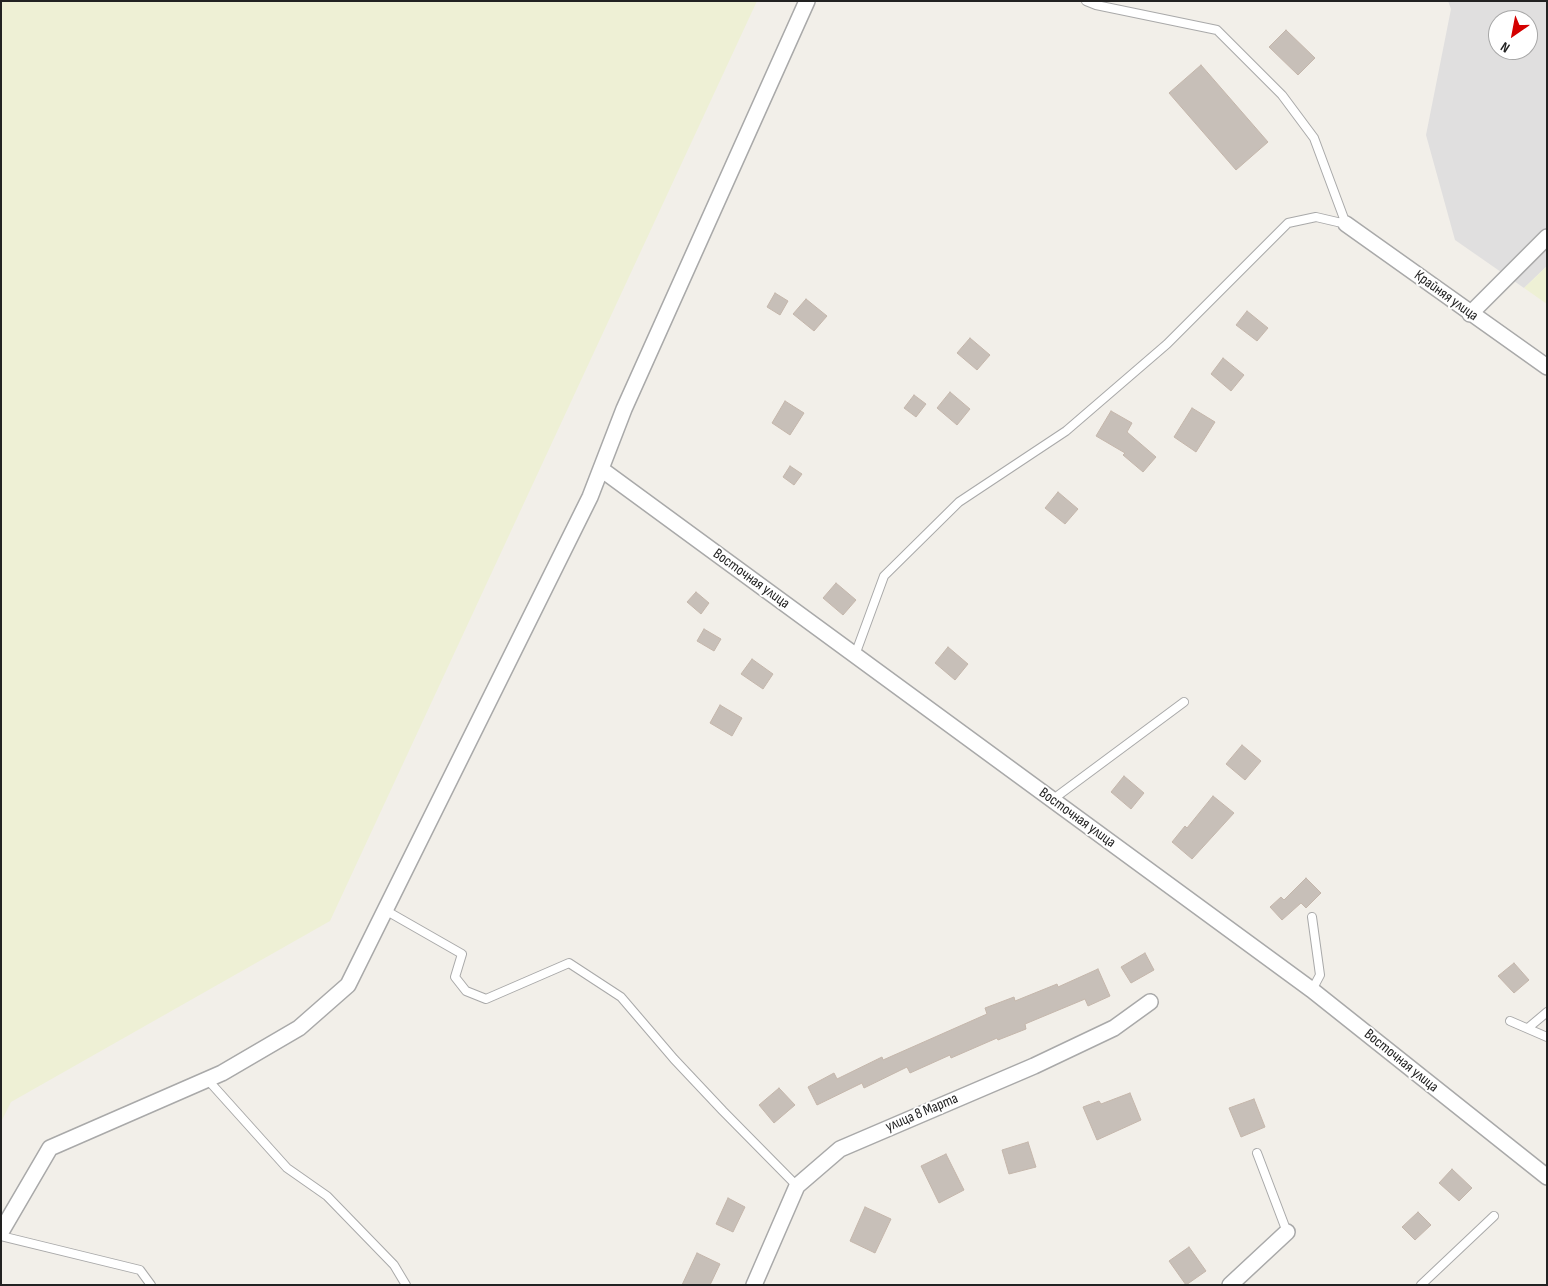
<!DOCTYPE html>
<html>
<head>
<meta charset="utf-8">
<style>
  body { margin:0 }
  #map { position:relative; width:1548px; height:1286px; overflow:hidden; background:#f2efe9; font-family:"Sofia Sans Condensed",sans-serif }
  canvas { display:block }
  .frame { position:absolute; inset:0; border:2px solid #222; pointer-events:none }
  .north { position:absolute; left:1488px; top:10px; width:50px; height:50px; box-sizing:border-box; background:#fff; border:1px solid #a7a7a7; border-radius:50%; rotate:213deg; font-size:14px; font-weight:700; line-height:20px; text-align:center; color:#222 }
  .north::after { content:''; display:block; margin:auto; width:18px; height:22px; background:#d40000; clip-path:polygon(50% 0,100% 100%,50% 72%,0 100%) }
</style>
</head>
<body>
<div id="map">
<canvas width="1548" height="1286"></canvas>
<div class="frame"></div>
<div class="north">N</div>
</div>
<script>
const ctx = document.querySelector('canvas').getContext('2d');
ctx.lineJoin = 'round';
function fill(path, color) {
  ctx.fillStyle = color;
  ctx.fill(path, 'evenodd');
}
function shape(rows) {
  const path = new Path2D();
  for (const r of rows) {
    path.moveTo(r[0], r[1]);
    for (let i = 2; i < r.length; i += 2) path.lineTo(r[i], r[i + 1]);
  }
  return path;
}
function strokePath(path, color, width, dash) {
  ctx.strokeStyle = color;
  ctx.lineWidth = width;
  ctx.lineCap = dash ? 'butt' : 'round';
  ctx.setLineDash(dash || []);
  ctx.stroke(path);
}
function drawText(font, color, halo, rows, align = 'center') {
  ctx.font = font + ' "Sofia Sans Condensed",sans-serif';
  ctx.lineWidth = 4;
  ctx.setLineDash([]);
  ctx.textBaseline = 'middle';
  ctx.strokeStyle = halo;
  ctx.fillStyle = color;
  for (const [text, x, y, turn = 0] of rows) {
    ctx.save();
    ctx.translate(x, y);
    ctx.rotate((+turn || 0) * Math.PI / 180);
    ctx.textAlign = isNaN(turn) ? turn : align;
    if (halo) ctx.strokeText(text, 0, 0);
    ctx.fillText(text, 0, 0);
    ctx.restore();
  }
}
fill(shape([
  [1448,1,1547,1,1547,266,1524,288,1455,240,1426,135,1451,9],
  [1498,20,1528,20,1528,50,1498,50]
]), '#e0dfdf');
fill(shape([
  [1,1,757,1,330,921,11,1102,1,1122],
  [1547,266,1547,304,1524,288]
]), '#eef0d5');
const building = shape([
  [1286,30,1315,58,1298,75,1269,47,1286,30],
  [1201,65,1268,142,1236,170,1169,93,1201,65],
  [775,293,788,301,780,315,767,307,775,293],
  [806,299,827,316,814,331,793,314,806,299],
  [1247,311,1268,328,1257,341,1236,325,1247,311],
  [970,338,990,355,977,370,957,353,970,338],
  [1223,358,1244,375,1231,391,1211,374,1223,358],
  [950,392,970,409,957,425,937,408,950,392],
  [914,395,926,404,916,417,904,408,914,395],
  [785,401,804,413,790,435,772,423,785,401],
  [1192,408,1215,422,1196,452,1174,437,1192,408],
  [1111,411,1132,423,1127,432,1156,457,1143,472,1123,455,1125,453,1096,436,1111,411],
  [790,466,802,474,794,485,783,477,790,466],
  [1058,492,1078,509,1065,524,1045,508,1058,492],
  [836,583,856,600,843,615,823,598,836,583],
  [696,592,709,603,701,614,687,602,696,592],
  [704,629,721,639,714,651,697,641,704,629],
  [948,647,968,664,955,680,935,663,948,647],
  [752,659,773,674,763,689,741,674,752,659],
  [720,705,742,718,732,736,710,723,720,705],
  [1242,745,1261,761,1245,780,1226,764,1242,745],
  [1124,776,1144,793,1131,809,1111,792,1124,776],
  [1213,796,1234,813,1192,859,1172,842,1185,826,1187,828,1213,796],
  [1306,878,1321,893,1306,908,1301,903,1282,920,1270,907,1281,897,1284,900,1306,878],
  [1145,953,1154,970,1131,983,1121,967,1145,953],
  [1514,963,1529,980,1514,993,1498,976,1514,963],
  [1098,969,1110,996,1088,1006,1085,999,1025,1024,1026,1029,998,1040,997,1038,951,1058,950,1055,910,1073,907,1067,864,1088,862,1083,817,1105,808,1087,834,1073,837,1079,882,1057,883,1060,987,1014,985,1008,1014,997,1015,1001,1057,984,1058,987,1098,969],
  [779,1088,795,1105,774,1123,759,1105,779,1088],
  [1130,1093,1141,1120,1097,1140,1083,1107,1099,1101,1101,1104,1130,1093],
  [1254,1099,1265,1127,1241,1137,1229,1108,1254,1099],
  [1028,1142,1036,1167,1009,1174,1002,1150,1028,1142],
  [946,1154,964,1190,939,1203,921,1166,946,1154],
  [1452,1169,1472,1188,1459,1201,1439,1183,1452,1169],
  [728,1198,745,1207,733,1232,716,1224,728,1198],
  [865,1207,891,1219,875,1253,850,1241,865,1207],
  [1418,1212,1431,1225,1415,1240,1402,1227,1418,1212],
  [1189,1247,1206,1271,1186,1285,1169,1261,1189,1247],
  [697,1253,720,1264,710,1285,682,1285,697,1253]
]);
fill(building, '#c7bfb8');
strokePath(building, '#c4b6ab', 1);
const service = shape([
  [1086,1,1096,5,1217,30,1282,95,1314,138,1346,224],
  [855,655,884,576,959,502,1066,431,1167,344,1288,223,1316,217,1346,224],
  [1052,800,1184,702],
  [385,910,462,954,455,977,466,991,486,999,569,963,621,997,674,1059,723,1111,797,1186],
  [1312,990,1320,975,1312,917],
  [1510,1021,1547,1037],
  [1528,1028,1547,1012],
  [207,1079,287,1168,327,1196,394,1265,406,1285],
  [1257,1153,1287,1232],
  [1,1236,140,1270,151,1285],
  [1421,1285,1494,1216]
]);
const minor = shape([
  [1346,224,1547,367],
  [1470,314,1547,237],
  [601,469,1312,990,1547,1177],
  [1,1232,50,1148,222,1073,299,1028,348,985,590,497,624,409,807,1],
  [754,1285,797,1186,840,1149,1034,1066,1114,1028,1150,1002],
  [1230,1285,1287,1232]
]);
strokePath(service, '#a9a9a9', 10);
strokePath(minor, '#a9a9a9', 18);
strokePath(service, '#fff', 8);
strokePath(minor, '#fff', 15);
drawText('15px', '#222', '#fff', [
  ["Крайняя улица",1446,296,36],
  ["Восточная улица",751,579,36],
  ["Восточная улица",1077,818,36],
  ["Восточная улица",1401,1061,39],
  ["улица 8 Марта",922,1113,-23]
]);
</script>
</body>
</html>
